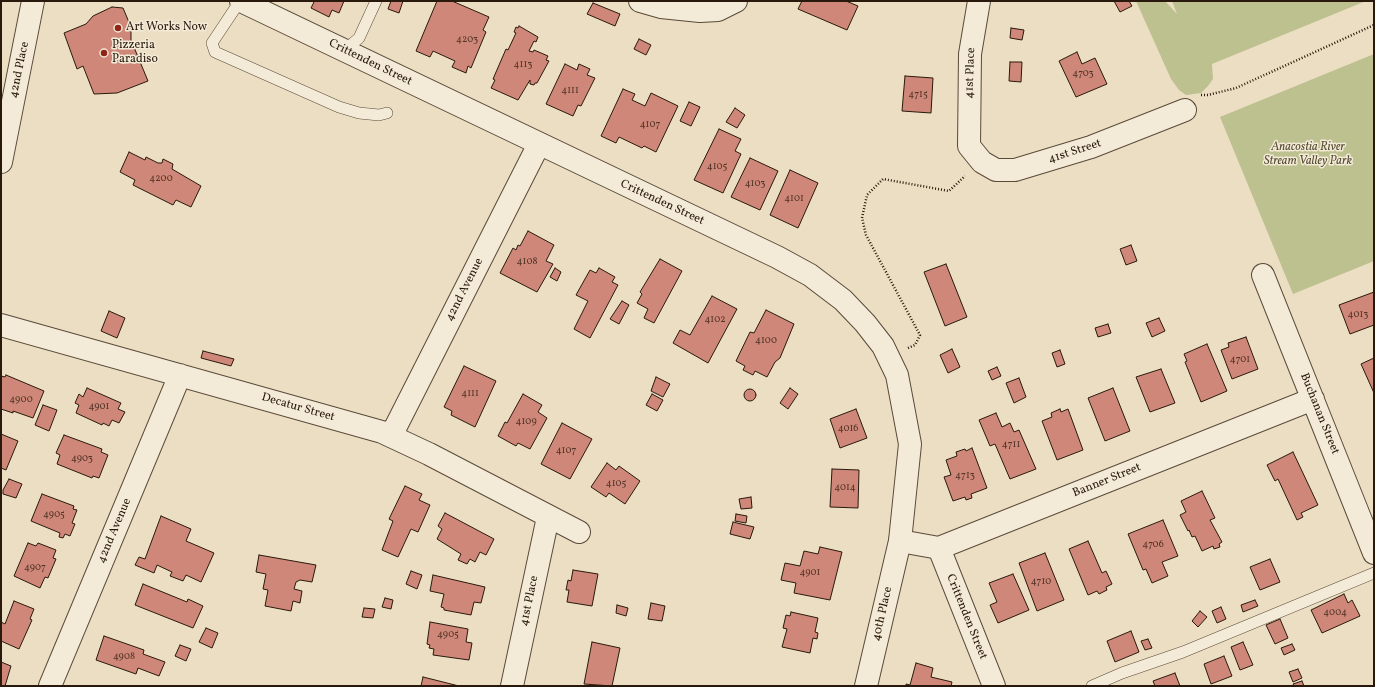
<!DOCTYPE html>
<html>
<head>
<meta charset="utf-8">
<style>
  body { margin:0 }
  #map { position:relative; width:1375px; height:687px; overflow:hidden; background:#ecdec2; font-family:Vollkorn,serif }
  canvas { display:block }
  .frame { position:absolute; inset:0; border:2px solid #29190c; pointer-events:none }
</style>
</head>
<body>
<div id="map">
<canvas width="1375" height="687"></canvas>
<div class="frame"></div>
</div>
<script>
const ctx = document.querySelector('canvas').getContext('2d');
ctx.lineJoin = 'round';
function fill(path, color) {
  ctx.fillStyle = color;
  ctx.fill(path, 'evenodd');
}
function shape(rows) {
  const path = new Path2D();
  for (const r of rows) {
    if (r.length === 3) {
      path.moveTo(r[0] + r[2], r[1]);
      path.arc(r[0], r[1], r[2], 0, 2 * Math.PI);
      continue;
    }
    path.moveTo(r[0], r[1]);
    for (let i = 2; i < r.length; i += 2) path.lineTo(r[i], r[i + 1]);
  }
  return path;
}
function strokePath(path, color, width, dash) {
  ctx.strokeStyle = color;
  ctx.lineWidth = width;
  ctx.lineCap = dash ? 'butt' : 'round';
  ctx.setLineDash(dash || []);
  ctx.stroke(path);
}
function drawText(font, color, halo, rows, align = 'center') {
  ctx.font = font + ' Vollkorn,serif';
  ctx.lineWidth = 3;
  ctx.setLineDash([]);
  ctx.textBaseline = 'middle';
  ctx.strokeStyle = halo;
  ctx.fillStyle = color;
  for (const [text, x, y, turn = 0] of rows) {
    ctx.save();
    ctx.translate(x, y);
    ctx.rotate((+turn || 0) * Math.PI / 180);
    ctx.textAlign = isNaN(turn) ? turn : align;
    if (halo) ctx.strokeText(text, 0, 0);
    ctx.fillText(text, 0, 0);
    ctx.restore();
  }
}
fill(shape([
  [1136,1,1165,1,1177,14,1172,1,1366,1,1212,64,1213,79,1208,86,1201,93,1186,95,1179,90,1171,79],
  [1374,54,1374,261,1293,294,1220,117]
]), '#bdc08f');
const building = shape([
  [312,1,344,1,339,13,332,10,329,17,311,8,314,2,312,1],
  [391,1,403,1,399,13,388,9,391,1],
  [437,1,452,1,489,17,483,30,486,32,471,68,468,66,466,73,452,67,455,61,433,51,430,57,416,51,437,1],
  [802,1,846,1,858,6,847,30,798,9,802,1],
  [1114,1,1129,1,1132,6,1120,12,1114,1],
  [593,3,620,14,615,26,587,14,593,3],
  [112,7,123,8,131,27,131,40,148,81,117,93,94,94,83,66,77,69,64,33,86,24,93,16,112,7],
  [519,26,538,37,536,42,534,41,529,51,533,52,534,50,548,56,546,60,549,61,537,83,535,83,534,85,530,84,530,80,518,100,491,88,495,80,493,79,506,49,508,50,516,33,514,32,516,27,518,28,519,26],
  [1011,28,1024,30,1022,40,1010,38,1011,28],
  [639,39,651,45,646,55,634,49,639,39],
  [1077,52,1082,64,1095,58,1107,84,1076,97,1059,61,1077,52],
  [1010,62,1022,62,1021,82,1009,81,1010,62],
  [565,64,577,70,579,64,590,69,587,75,595,78,581,106,578,105,573,116,546,104,565,64],
  [905,76,933,78,931,113,902,111,905,76],
  [623,89,635,94,632,100,645,106,651,93,678,106,656,152,644,146,642,148,619,137,616,143,601,136,623,89],
  [689,102,700,107,691,126,680,121,689,102],
  [735,108,745,115,737,128,726,122,735,108],
  [719,129,741,139,735,151,741,154,723,193,694,180,719,129],
  [129,152,145,160,146,157,158,163,162,163,163,159,173,164,172,169,201,186,191,207,176,200,173,205,133,185,135,180,120,172,129,152],
  [750,158,778,171,760,210,731,197,750,158],
  [790,170,818,183,798,228,770,215,790,170],
  [528,231,554,245,546,261,553,264,537,292,500,273,513,248,516,250,518,245,520,246,528,231],
  [1131,245,1137,261,1126,265,1120,249,1131,245],
  [660,259,682,271,654,323,644,318,648,309,637,303,642,294,640,292,660,259],
  [946,264,967,317,945,326,924,272,946,264],
  [555,268,561,272,557,281,550,277,555,268],
  [599,268,615,277,612,282,618,285,590,338,574,329,588,301,576,295,590,270,596,273,599,268],
  [1374,292,1374,325,1350,334,1339,305,1374,292],
  [712,296,737,309,708,363,673,343,680,330,690,335,712,296],
  [622,301,629,305,619,324,610,319,622,301],
  [766,310,794,324,780,358,775,362,767,377,755,371,753,375,743,370,745,366,736,361,750,332,754,333,766,310],
  [109,311,125,318,117,338,101,331,109,311],
  [1159,318,1165,331,1152,337,1146,323,1159,318],
  [1108,324,1111,333,1098,337,1095,328,1108,324],
  [1246,337,1258,369,1232,379,1221,350,1229,347,1228,343,1246,337],
  [1207,344,1227,391,1201,402,1185,362,1187,361,1184,354,1207,344],
  [952,349,960,367,948,373,940,355,952,349],
  [1060,350,1065,364,1057,367,1052,353,1060,350],
  [203,351,234,359,231,366,201,358,203,351],
  [1374,358,1374,393,1361,364,1374,358],
  [464,366,496,381,475,427,451,415,452,411,444,407,464,366],
  [997,367,1001,376,992,380,988,371,997,367],
  [1161,369,1175,403,1150,412,1136,377,1161,369],
  [6,375,44,391,33,418,13,411,13,413,1,409,1,376,5,377,6,375],
  [656,377,670,384,663,397,651,391,656,377],
  [1019,378,1026,397,1014,403,1006,383,1019,378],
  [87,388,121,403,118,409,125,412,119,423,112,420,109,426,103,423,102,425,76,413,79,405,75,403,79,394,83,397,87,388],
  [790,388,798,394,788,409,780,403,790,388],
  [1113,388,1130,431,1105,441,1088,398,1113,388],
  [750,395,6],
  [523,394,542,405,538,412,547,418,530,449,518,443,516,446,498,436,505,422,507,423,523,394],
  [652,394,663,400,657,411,646,405,652,394],
  [43,405,57,410,49,431,35,425,43,405],
  [856,409,867,438,840,448,830,419,856,409],
  [1060,409,1061,412,1068,409,1083,450,1057,460,1042,421,1052,417,1051,413,1060,409],
  [996,413,1002,427,1010,423,1014,432,1019,430,1036,469,1010,479,995,444,990,446,979,420,996,413],
  [562,423,592,439,570,479,541,464,562,423],
  [1,434,18,441,6,470,1,468,1,434],
  [64,435,102,449,101,452,108,455,99,478,93,476,92,478,57,464,60,455,56,453,64,435],
  [972,448,987,488,971,494,972,498,966,500,965,497,953,501,944,477,951,475,946,460,957,456,956,452,965,449,966,451,972,448],
  [1293,452,1318,505,1301,513,1303,517,1297,520,1278,479,1275,481,1267,465,1293,452],
  [607,463,616,470,619,466,640,481,625,504,609,493,606,497,591,487,607,463],
  [832,469,859,470,858,508,830,507,832,469],
  [9,479,22,484,16,498,3,494,3,490,9,479],
  [405,486,422,494,419,500,430,505,418,532,411,529,398,557,382,550,393,521,389,519,405,486],
  [1202,491,1215,518,1210,520,1222,542,1219,544,1220,547,1214,549,1213,546,1202,551,1195,536,1192,537,1189,530,1188,531,1180,515,1186,512,1181,501,1202,491],
  [42,494,74,506,73,509,77,510,72,523,75,524,70,536,65,534,63,538,59,537,60,533,31,521,42,494],
  [751,497,752,508,741,509,739,499,751,497],
  [445,513,494,539,486,555,480,552,475,562,470,559,467,564,458,560,461,554,437,539,442,529,438,526,445,513],
  [736,514,747,516,746,523,735,521,736,514],
  [161,516,191,529,186,541,214,553,201,582,186,575,183,581,170,576,172,572,157,565,154,573,135,565,139,557,145,559,161,516],
  [1163,520,1178,556,1162,562,1168,576,1152,583,1146,569,1143,570,1128,534,1163,520],
  [733,522,754,527,750,539,730,534,733,522],
  [1088,541,1102,573,1106,571,1112,584,1106,587,1107,590,1099,594,1097,591,1088,595,1069,549,1088,541],
  [28,543,36,546,38,543,56,550,53,558,56,559,48,578,45,577,40,588,14,576,28,543],
  [820,547,842,552,830,600,794,593,796,583,781,580,785,563,800,566,804,551,818,554,820,547],
  [1045,553,1064,600,1037,611,1019,563,1045,553],
  [259,555,316,565,312,582,300,580,296,582,294,589,302,591,300,603,293,601,291,611,265,606,268,590,263,589,266,574,256,572,259,555],
  [1270,559,1280,582,1260,590,1250,567,1270,559],
  [573,570,598,574,592,606,567,602,569,590,566,590,568,580,571,581,573,570],
  [411,571,422,575,417,589,406,584,411,571],
  [1013,574,1029,610,998,623,990,605,997,602,989,583,1013,574],
  [433,575,485,587,481,603,474,602,471,615,444,610,444,608,441,607,444,594,430,591,433,575],
  [143,584,187,602,188,599,203,606,193,628,135,605,143,584],
  [1344,594,1348,603,1352,600,1360,616,1322,633,1311,610,1344,594],
  [385,598,393,600,391,609,382,607,385,598],
  [1255,600,1258,606,1243,612,1241,605,1255,600],
  [14,601,34,609,30,619,32,620,19,649,1,641,1,622,5,624,14,601],
  [651,603,665,606,662,621,648,619,651,603],
  [617,605,628,608,626,616,616,613,617,605],
  [1221,607,1226,619,1217,623,1212,611,1221,607],
  [364,608,375,609,373,618,362,617,364,608],
  [1200,611,1207,617,1198,627,1192,621,1200,611],
  [791,612,818,618,815,632,818,633,817,639,813,638,810,653,782,647,787,629,783,628,786,615,790,616,791,612],
  [1280,619,1288,638,1275,644,1266,625,1280,619],
  [430,622,468,629,466,642,472,643,469,660,433,655,434,649,429,648,430,645,427,644,430,622],
  [206,628,218,633,212,648,199,642,206,628],
  [1131,631,1139,652,1115,662,1107,641,1131,631],
  [104,636,144,650,143,654,165,662,159,676,138,668,136,674,96,660,104,636],
  [1148,639,1152,648,1145,650,1141,641,1148,639],
  [592,642,620,648,612,686,584,684,592,642],
  [1243,642,1253,665,1240,670,1231,647,1243,642],
  [1292,644,1295,650,1284,655,1281,648,1292,644],
  [180,645,191,649,186,661,175,656,180,645],
  [1224,656,1232,676,1211,684,1204,664,1224,656],
  [1,662,11,666,5,686,1,686,1,662],
  [916,663,933,668,931,677,952,682,951,686,906,686,906,684,910,685,916,663],
  [1298,669,1302,678,1293,682,1289,672,1298,669],
  [1175,673,1180,686,1155,686,1153,681,1175,673],
  [423,677,459,686,421,686,423,677],
  [1302,681,1304,686,1294,686,1293,684,1302,681]
]);
fill(building, '#ce8778');
strokePath(building, '#29190c', 1);
const service = shape([
  [240,1,212,43,215,52,339,107,359,113,379,115,387,113],
  [345,50,359,38,376,1],
  [1092,686,1122,673,1183,652,1374,573]
]);
const minor = shape([
  [640,1,661,7,700,11,718,10,736,1],
  [979,1,970,54,969,146,982,162,996,170,1015,170,1091,147,1185,110],
  [1,162,33,1],
  [1263,275,1374,553],
  [1,325,382,432,429,454,579,532],
  [391,436,539,144],
  [900,541,939,548,1313,399],
  [939,548,994,686],
  [50,686,180,375],
  [512,686,548,517]
]);
const tertiary = shape([
  [241,1,777,257,810,275,843,300,865,323,883,346,897,375,910,444,900,541,866,686]
]);
strokePath(service, '#5a4a3a', 12);
strokePath(minor, '#5a4a3a', 24);
strokePath(tertiary, '#5a4a3a', 24);
strokePath(shape([
  [1201,95,1208,95,1236,88,1374,25],
  [908,348,915,345,920,335,866,235,862,218,867,195,883,179,949,191,965,176]
]), '#29190c', 2.5, [1, 2]);
strokePath(service, '#f3ead7', 11);
strokePath(minor, '#f3ead7', 22);
strokePath(tertiary, '#f3ead7', 22);
for (const [x, y, r, color] of [
  [118,28,4,"#8f2418"],
  [104,53,4,"#8f2418"]
]) {
  const dot = new Path2D();
  dot.arc(x, y, r, 0, 2 * Math.PI);
  ctx.fillStyle = color;
  ctx.fill(dot);
  strokePath(dot, '#f3ead7', 1.5);
}
drawText('10px', '#523427', null, [
  ["4203",467,40],
  ["4113",523,65],
  ["4703",1083,74],
  ["4111",570,91],
  ["4715",918,95],
  ["4107",650,125],
  ["4105",717,167],
  ["4200",161,179],
  ["4103",755,184],
  ["4101",794,199],
  ["4108",527,262],
  ["4013",1358,315],
  ["4102",715,320],
  ["4100",766,341],
  ["4701",1240,360],
  ["4111",470,394],
  ["4900",21,400],
  ["4901",99,407],
  ["4109",526,422],
  ["4016",848,429],
  ["4711",1011,445],
  ["4107",566,451],
  ["4903",82,459],
  ["4713",965,476],
  ["4105",616,484],
  ["4014",845,488],
  ["4905",54,515],
  ["4706",1153,545],
  ["4907",35,568],
  ["4901",810,573],
  ["4710",1041,582],
  ["4004",1335,613],
  ["4905",448,635],
  ["4908",124,657]
]);
drawText('12px', '#29190c', '#f3ead7', [
  ["Art Works Now",126,28],
  ["Pizzeria",112,46],
  ["Paradiso",112,60]
], 'left');
drawText('12px', '#29190c', '#f3ead7', [
  ["Crittenden Street",370,63,26],
  ["42nd Place",20,70,-78],
  ["41st Place",971,73,-88],
  ["41st Street",1075,152,-18],
  ["Crittenden Street",662,203,25],
  ["42nd Avenue",465,290,-63],
  ["Decatur Street",298,408,16],
  ["Buchanan Street",1319,414,68],
  ["Banner Street",1107,481,-22],
  ["42nd Avenue",115,531,-67],
  ["41st Place",530,601,-78],
  ["40th Place",883,614,-77],
  ["Crittenden Street",966,617,68]
]);
drawText('italic 12px', '#554b33', '#f3ead7', [
  ["Anacostia River",1308,148],
  ["Stream Valley Park",1308,162]
]);
</script>
</body>
</html>
